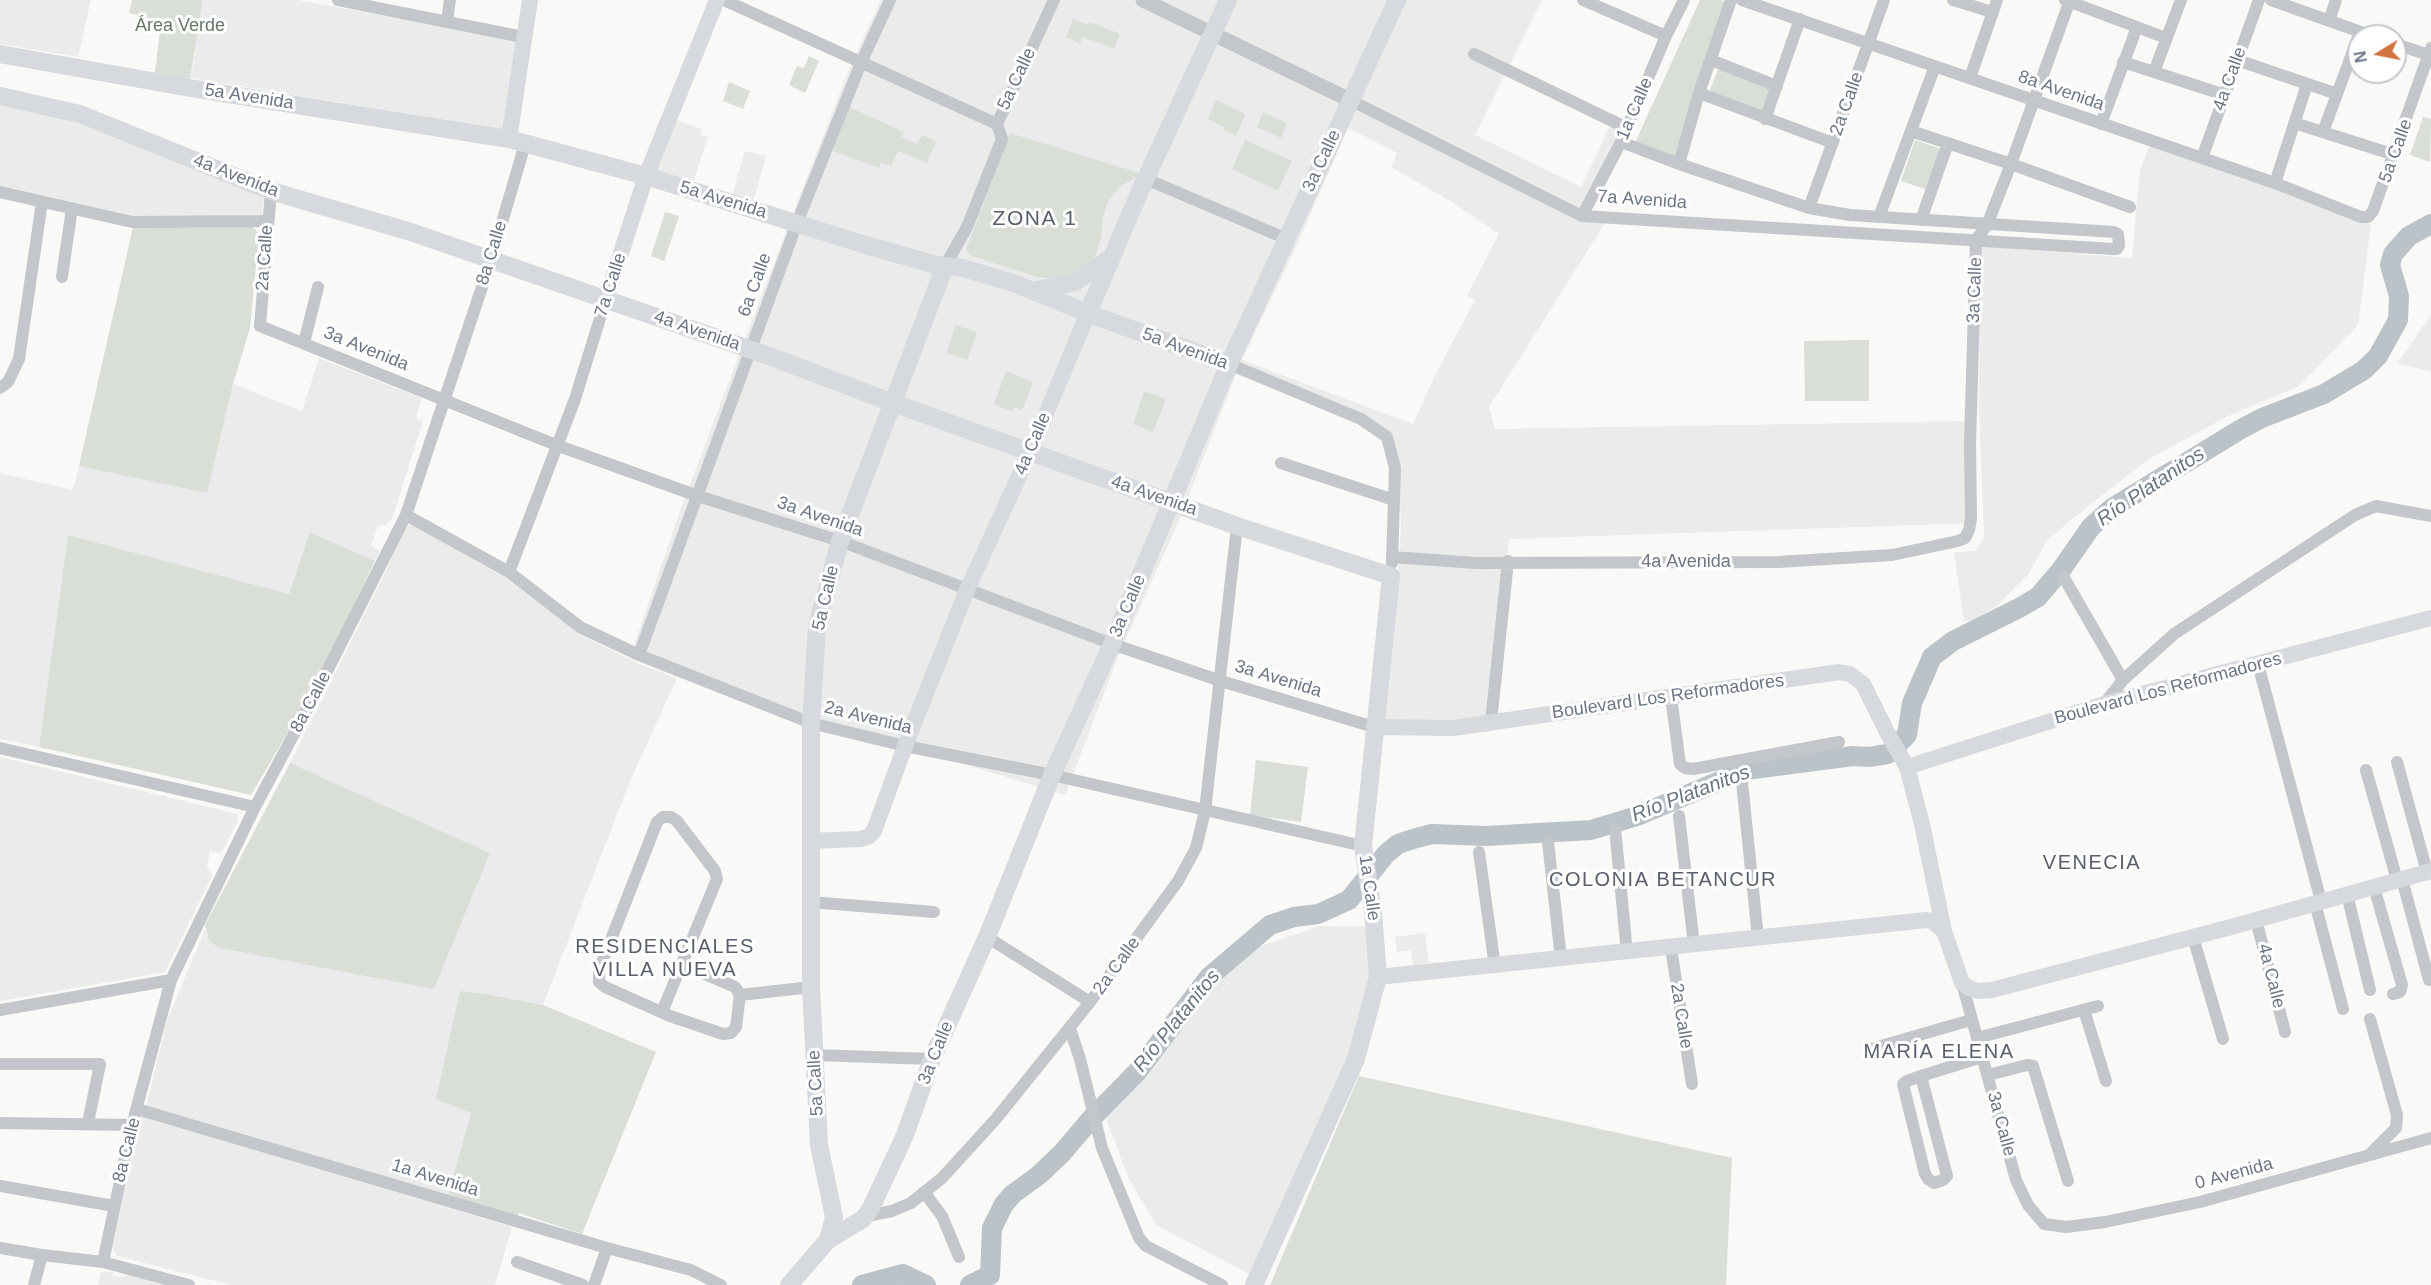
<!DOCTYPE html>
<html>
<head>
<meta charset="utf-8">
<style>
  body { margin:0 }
  #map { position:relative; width:2431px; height:1285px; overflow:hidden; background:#f9f9f7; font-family:Helvetica,sans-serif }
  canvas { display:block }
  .north { position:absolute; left:2347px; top:24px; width:60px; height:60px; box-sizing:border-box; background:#fff; border:2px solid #c4c8ce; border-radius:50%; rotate:260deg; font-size:16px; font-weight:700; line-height:24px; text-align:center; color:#6c7685 }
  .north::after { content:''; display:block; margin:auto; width:21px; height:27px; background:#d07541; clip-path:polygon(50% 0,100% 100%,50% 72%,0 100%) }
</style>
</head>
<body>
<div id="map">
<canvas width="2431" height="1285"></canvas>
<div class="north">N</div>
</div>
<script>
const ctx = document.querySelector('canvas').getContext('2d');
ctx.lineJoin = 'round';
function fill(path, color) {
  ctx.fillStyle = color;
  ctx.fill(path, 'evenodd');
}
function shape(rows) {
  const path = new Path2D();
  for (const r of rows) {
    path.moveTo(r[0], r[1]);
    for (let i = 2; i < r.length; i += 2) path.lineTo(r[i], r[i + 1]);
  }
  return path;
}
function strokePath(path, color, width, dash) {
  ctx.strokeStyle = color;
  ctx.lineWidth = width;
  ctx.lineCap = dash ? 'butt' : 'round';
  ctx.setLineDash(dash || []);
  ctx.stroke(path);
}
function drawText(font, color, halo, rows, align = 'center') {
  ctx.font = font + ' Helvetica,sans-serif';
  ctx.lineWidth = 6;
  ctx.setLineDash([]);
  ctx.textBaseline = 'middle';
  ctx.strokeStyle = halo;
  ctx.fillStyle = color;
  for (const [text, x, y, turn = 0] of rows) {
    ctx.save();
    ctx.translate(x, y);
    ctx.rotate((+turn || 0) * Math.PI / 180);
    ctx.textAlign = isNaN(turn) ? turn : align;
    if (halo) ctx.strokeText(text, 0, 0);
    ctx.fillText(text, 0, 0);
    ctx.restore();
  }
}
fill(shape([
  [0,0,91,0,78,57,0,44],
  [203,0,297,0,518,39,503,129,191,78],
  [881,0,1542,0,1475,135,1581,187,1610,126,1628,133,1585,214,1610,215,1489,407,1495,429,1976,421,1975,523,1509,539,1490,732,1385,724,1378,735,1399,563,1401,522,1398,463,1377,425,1239,367,1178,523,1118,657,1065,795,809,717,633,648,682,505,785,234,849,69],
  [1348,128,1397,153,1391,167,1452,202,1499,234,1467,295,1475,300,1435,375,1413,424,1242,360,1297,245],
  [0,103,66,118,264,195,262,215,135,218,0,188],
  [676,120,702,129,701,135,708,137,693,183,655,171],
  [2152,140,2371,224,2358,325,2299,386,2226,417,2149,459,2073,518,2047,541,2028,575,1998,605,1974,620,1964,621,1954,553,1975,551,1984,538,1979,405,1980,246,2132,258,2140,170],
  [745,151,766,156,753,202,732,195],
  [2431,315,2431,371,2397,364],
  [319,358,422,398,416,418,423,421,392,519,387,524,378,526,371,545,380,552,375,561,311,532,289,594,68,535,39,747,0,739,0,473,73,490,79,466,207,492,233,384,302,411],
  [411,524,506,578,589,639,639,664,677,678,630,781,543,1005,491,995,471,1113,448,1195,146,1107,167,1021,205,929,207,935,220,948,434,988,490,853,290,763,386,571,402,531],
  [0,757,238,814,238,821,221,853,210,851,207,867,212,876,165,972,0,1001],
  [1320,926,1377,926,1379,964,1351,1056,1253,1276,1156,1225,1128,1177,1102,1108,1177,1005,1240,953],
  [1425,933,1429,963,1413,966,1411,950,1397,952,1395,937],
  [141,1116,512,1227,495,1285,231,1285,117,1256,113,1247],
  [101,1272,113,1272,113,1276,123,1277,130,1275,169,1285,98,1285]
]), '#eaebeb');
fill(shape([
  [132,0,203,0,190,79,155,73,161,21,129,13],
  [1700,0,1721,0,1730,3,1674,159,1634,145],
  [1073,19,1088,25,1090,22,1120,34,1114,48,1082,37,1080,44,1066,37],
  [809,56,819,61,805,93,789,85,797,66,804,68],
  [1719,67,1770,87,1761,112,1709,92],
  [729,82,750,91,743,109,723,101],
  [1216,100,1245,114,1236,136,1223,130,1224,127,1208,119],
  [849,107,904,132,902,137,917,144,922,135,936,141,927,163,898,151,891,166,881,162,879,168,833,151],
  [1263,112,1287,123,1281,138,1257,127],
  [2423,117,2431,119,2430,162,2410,155],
  [1010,133,1142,174,1122,185,1109,199,1103,216,1101,237,1097,252,1094,258,1073,273,1051,278,1037,277,972,256,966,250],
  [1245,140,1292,161,1278,191,1232,169],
  [1915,140,1944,150,1931,191,1901,181],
  [665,212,679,216,664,261,651,256],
  [252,226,259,234,250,328,233,384,207,493,79,466,133,227],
  [956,325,977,332,967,360,946,353],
  [1869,340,1869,401,1805,401,1804,341],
  [1006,371,1033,382,1022,410,1014,407,1012,412,994,404],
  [1144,391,1166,399,1153,432,1133,424],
  [310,532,375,561,315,686,251,795,39,747,68,535,289,594],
  [1256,760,1308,767,1301,822,1250,815],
  [290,763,490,853,434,989,220,948,209,941,205,925],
  [460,991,491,995,543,1005,656,1052,582,1234,519,1213,517,1217,448,1195,471,1113,436,1099],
  [1359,1076,1732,1158,1726,1285,1270,1285]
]), '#d9ded7');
strokePath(shape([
  [862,1285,903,1274,926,1285],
  [970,1285,990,1275,992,1228,1004,1204,1013,1194,1039,1175,1062,1153,1091,1119,1137,1072,1209,977,1270,925,1294,917,1318,914,1349,900,1386,854,1398,844,1413,839,1432,834,1486,836,1591,830,1637,816,1746,770,1853,756,1869,757,1888,754,1907,735,1912,703,1932,657,1953,641,2019,608,2038,597,2061,570,2091,527,2112,508,2241,429,2262,418,2324,394,2364,370,2378,356,2398,320,2399,296,2390,265,2393,254,2409,236,2431,224]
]), '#bbc3c9', 20);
strokePath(shape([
  [338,0,523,37],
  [724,0,997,124],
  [1583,0,1666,36],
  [1742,0,2275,183,2361,217,2368,217,2373,211,2431,48],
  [1953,0,1992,12],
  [2065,0,2166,38],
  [2271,0,2372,36],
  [447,21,450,0],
  [2329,21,2336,0],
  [2395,44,2429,55],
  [1474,54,1627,128],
  [1711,60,1777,86],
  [2237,60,2337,94],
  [2123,62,2225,95],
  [2154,72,2181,0],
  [1970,78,1997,0],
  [1699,93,1833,143],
  [1350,100,1582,216,2113,249,2117,249,2119,246,2118,234,2114,232,1850,215,1809,208,1679,164,1621,142],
  [1765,119,1800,19],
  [2294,123,2395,155],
  [2101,124,2137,27],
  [1911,131,2011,164,2130,207],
  [2323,132,2360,32],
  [2202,158,2259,0],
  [1679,164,1699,93,1731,0],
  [1146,179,1287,239],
  [2275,183,2307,84],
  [271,191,260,326,556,445,698,496,840,541,1112,644,1221,681,1374,727],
  [0,192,132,222,268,221],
  [1809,208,1884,0],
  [1582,216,1621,142,1666,36,1684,0],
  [1879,217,1935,66],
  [1921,220,1948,143],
  [945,266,967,227,1002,139,997,124,1054,0],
  [62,277,72,208],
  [304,343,318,287],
  [1229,364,1361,419,1387,437,1395,468,1392,563],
  [0,388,8,382,19,359,42,202],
  [1281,463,1394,500],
  [406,515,509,572,580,627,639,655,811,723,905,746,1052,775,1363,846],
  [1392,557,1476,563,1778,562,1892,555,1958,541,1965,538,1969,530,1971,519,1970,444,1976,240,1987,225,2011,164,2070,0],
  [509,572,575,399,606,299],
  [2063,576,2123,680],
  [639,655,797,223,861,63,890,0],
  [2258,664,2321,901],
  [1671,697,1680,764,1685,768,1693,769,1839,742],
  [2104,704,2123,680,2174,634,2355,515,2376,506,2431,516],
  [1491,722,1508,561],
  [0,748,255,807],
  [2397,762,2427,872],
  [2366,770,2397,880],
  [1742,782,1758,938],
  [1679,816,1694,945],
  [1615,828,1627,953],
  [1548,842,1561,959],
  [1479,852,1495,967],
  [2402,879,2429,980],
  [2374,887,2402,985,2400,992,2393,994],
  [2347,894,2370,990],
  [810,902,934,912],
  [2315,903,2343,1009],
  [2256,920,2285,1032],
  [987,937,1090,1002],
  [2193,937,2223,1039],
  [1671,948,1692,1084],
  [682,964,735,987,740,995],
  [1962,983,2016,1180,2028,1205,2044,1224,2066,1227,2105,1222,2200,1202,2431,1138],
  [740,995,811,987],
  [0,1010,171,980],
  [2084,1010,2106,1081],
  [662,1012,717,879,715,871,677,821,671,817,663,817,657,822,599,970,599,982,605,987,670,1016,723,1034,731,1033,736,1027,740,995],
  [1070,1029,1080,1059,1102,1148,1139,1238,1146,1246,1222,1285],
  [1977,1038,2098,1006],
  [1874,1048,1971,1020],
  [814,1055,932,1059],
  [0,1064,100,1064,88,1123],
  [1988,1075,2027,1065,2033,1066,2068,1181],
  [1921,1076,1947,1176,1943,1180,1934,1183,1928,1179,1925,1174,1903,1084,1907,1081,1921,1076,1982,1057],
  [137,1109,607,1248,691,1270,721,1285],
  [0,1123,132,1125],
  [2369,1155,2396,1128,2397,1115,2370,1019],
  [0,1186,114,1206],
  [924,1192,942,1216,959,1257],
  [867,1216,892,1211,911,1203,942,1178,995,1120,1090,1002,1178,881,1196,848,1205,811,1237,526],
  [0,1248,42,1255,103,1262,189,1285],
  [103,1262,132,1125,171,980,255,807,318,689,406,515,491,260,525,144],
  [517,1262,583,1285],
  [34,1285,42,1255],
  [594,1285,607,1248]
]), '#c3c6ca', 12);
strokePath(shape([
  [1143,0,1350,100]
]), '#c3c6ca', 15);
strokePath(shape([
  [509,139,530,0],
  [606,299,646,176,717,0],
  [1374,727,1453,728,1839,672,1850,674,1863,684,1888,734,1907,767,1922,824,1944,931],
  [1907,767,2104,704,2431,618],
  [810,841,861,839,869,836,874,831,905,746,967,590,1030,452,1088,313],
  [1378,977,1927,920,1932,921,1944,931,1962,983,1969,988,1978,991,1992,990,2231,927,2431,871]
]), '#d6d9dd', 16);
strokePath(shape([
  [0,54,196,89,509,139,646,176,862,244,936,265,963,268,1013,283,1095,316,1229,364],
  [0,96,80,114,271,191,411,232,772,357,893,403,1237,526,1391,576,1363,846,1373,912,1378,977,1356,1059,1254,1285],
  [1033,291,1075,282,1109,259],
  [1088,313,1140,191,1228,0],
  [828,1240,834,1217,819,1145,811,987,811,723,817,626,840,541,945,266],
  [789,1285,828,1240,863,1219,871,1208,905,1135,932,1059,987,937,1052,775,1112,644,1229,364,1397,0]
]), '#d6d9dd', 18);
drawText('18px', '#667866', '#fff', [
  ["Área Verde",180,26]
]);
drawText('18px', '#6c7685', '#fff', [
  ["5a Calle",1017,79,-65],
  ["4a Calle",2230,79,-70],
  ["8a Avenida",2061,91,19],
  ["5a Avenida",249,97,9],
  ["2a Calle",1847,104,-70],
  ["1a Calle",1635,109,-67],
  ["5a Calle",2396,151,-70],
  ["3a Calle",1322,161,-65],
  ["4a Avenida",236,176,21],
  ["5a Avenida",723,200,17],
  ["7a Avenida",1642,200,4],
  ["8a Calle",492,253,-73],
  ["2a Calle",265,258,-86],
  ["7a Calle",611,285,-72],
  ["6a Calle",755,285,-70],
  ["3a Calle",1975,290,-88],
  ["4a Avenida",697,331,19],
  ["3a Avenida",366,349,22],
  ["5a Avenida",1185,349,20],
  ["4a Calle",1033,444,-67],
  ["4a Avenida",1154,496,19],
  ["3a Avenida",820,517,19],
  ["4a Avenida",1686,562],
  ["5a Calle",826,598,-77],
  ["3a Calle",1128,606,-67],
  ["3a Avenida",1278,679,17],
  ["Boulevard Los Reformadores",2168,689,-15],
  ["Boulevard Los Reformadores",1668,697,-8],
  ["8a Calle",311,702,-62],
  ["2a Avenida",868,718,14],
  ["1a Calle",1369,888,82],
  ["2a Calle",1117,966,-54],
  ["4a Calle",2271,976,76],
  ["2a Calle",1681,1016,81],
  ["3a Calle",936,1053,-68],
  ["5a Calle",816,1083,-93],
  ["3a Calle",2001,1124,75],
  ["8a Calle",127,1150,-76],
  ["0 Avenida",2234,1174,-15],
  ["1a Avenida",435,1178,17]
]);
drawText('italic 20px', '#67767f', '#fff', [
  ["Río Platanitos",2151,487,-34],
  ["Río Platanitos",1691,794,-21],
  ["Río Platanitos",1177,1021,-51]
]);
ctx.letterSpacing = '1.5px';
drawText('20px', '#59606b', '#fff', [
  ["VENECIA",2092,863],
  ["COLONIA BETANCUR",1663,880],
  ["RESIDENCIALES",665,947],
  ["VILLA NUEVA",665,970],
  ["MARÍA ELENA",1939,1052]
]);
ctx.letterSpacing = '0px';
ctx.letterSpacing = '1.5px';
drawText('21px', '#59606b', '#fff', [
  ["ZONA 1",1035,219]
]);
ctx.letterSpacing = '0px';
</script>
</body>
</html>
